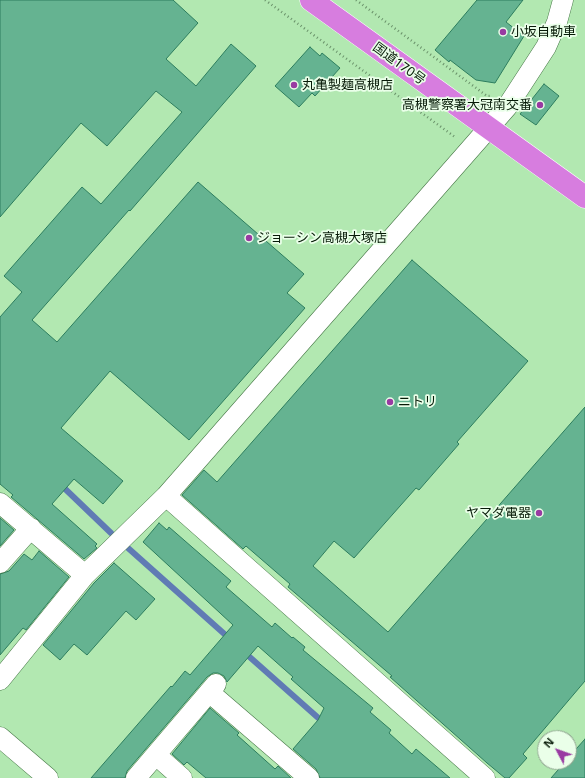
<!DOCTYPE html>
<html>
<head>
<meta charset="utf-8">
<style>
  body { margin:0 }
  #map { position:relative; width:585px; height:778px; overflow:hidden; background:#b2e8b1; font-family:"Noto Sans",sans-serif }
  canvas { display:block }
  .north { position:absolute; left:537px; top:730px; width:40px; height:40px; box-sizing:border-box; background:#eaffe9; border:1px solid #8fa38f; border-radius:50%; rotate:311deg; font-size:11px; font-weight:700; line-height:16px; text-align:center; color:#061a07 }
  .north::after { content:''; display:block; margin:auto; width:14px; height:18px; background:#993aa2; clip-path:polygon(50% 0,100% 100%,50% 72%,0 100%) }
</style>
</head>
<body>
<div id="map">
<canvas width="585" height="778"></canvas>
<div class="north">N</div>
</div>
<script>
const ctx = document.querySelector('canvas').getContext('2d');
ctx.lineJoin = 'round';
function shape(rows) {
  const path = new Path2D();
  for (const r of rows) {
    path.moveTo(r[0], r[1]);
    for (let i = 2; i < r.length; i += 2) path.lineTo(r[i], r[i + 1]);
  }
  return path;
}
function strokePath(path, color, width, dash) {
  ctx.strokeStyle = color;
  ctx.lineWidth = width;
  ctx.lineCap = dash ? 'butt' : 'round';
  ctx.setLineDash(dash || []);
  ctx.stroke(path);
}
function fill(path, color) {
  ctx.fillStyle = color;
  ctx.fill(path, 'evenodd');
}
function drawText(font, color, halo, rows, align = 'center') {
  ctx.font = font + ' "Noto Sans","Noto Sans JP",sans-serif';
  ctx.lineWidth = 3.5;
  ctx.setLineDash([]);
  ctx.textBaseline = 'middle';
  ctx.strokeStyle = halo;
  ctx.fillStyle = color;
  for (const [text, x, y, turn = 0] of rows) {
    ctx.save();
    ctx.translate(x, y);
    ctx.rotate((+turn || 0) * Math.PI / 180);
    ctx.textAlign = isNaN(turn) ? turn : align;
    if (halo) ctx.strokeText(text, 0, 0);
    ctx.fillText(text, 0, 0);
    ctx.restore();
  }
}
strokePath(shape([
  [60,484,111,533],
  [128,548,230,639],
  [244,652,324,723]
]), '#607bb4', 6);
const building = shape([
  [0,0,173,0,198,23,166,59,196,86,231,44,256,66,130,211,129,210,32,320,57,342,198,182,304,274,287,293,305,308,189,440,110,371,61,428,123,481,103,504,74,479,52,504,97,544,95,546,97,548,84,559,11,497,13,495,0,484,0,317,22,292,4,276,82,187,101,204,182,112,156,91,107,146,81,123,0,217,0,0],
  [477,0,523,0,506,22,524,36,495,83,476,80,450,60,449,62,435,50,477,0],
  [310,47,320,56,322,53,340,68,315,96,312,93,299,107,275,86,310,47],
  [544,84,559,96,536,125,520,114,544,84],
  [412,260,528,361,457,442,459,444,419,490,416,488,354,558,334,541,313,566,388,632,585,407,585,681,523,754,527,758,509,778,505,778,487,763,390,677,392,676,288,587,290,584,246,546,243,549,182,495,204,470,217,482,412,260],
  [0,518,14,530,0,546,0,518],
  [159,523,167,530,169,527,231,581,226,587,272,627,275,623,292,638,293,637,305,647,303,650,373,708,370,712,391,730,389,733,412,754,416,749,450,778,320,778,316,769,293,749,318,720,324,708,291,679,293,677,258,646,227,682,224,676,218,673,213,673,207,677,127,771,125,778,91,778,171,686,172,687,185,671,190,675,233,625,143,542,159,523],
  [39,551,69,577,26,630,23,628,0,655,0,574,9,571,24,554,32,560,39,551],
  [114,563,155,599,136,620,126,611,87,655,74,644,60,660,43,645,94,583,114,563],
  [210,708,239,733,237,735,275,769,278,766,291,778,206,778,187,762,184,765,172,754,210,708],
  [585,739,585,778,551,778,565,762,569,762,569,757,585,739]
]);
fill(building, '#65b391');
strokePath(building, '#2d7d5e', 1);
const minor = shape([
  [166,496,485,778],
  [0,503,85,575],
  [0,563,31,528],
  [0,680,85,575,166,496,507,107,546,47,557,22,563,0],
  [209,692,309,778],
  [0,737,48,778],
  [156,755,182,778],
  [136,778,216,684]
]);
const highway = shape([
  [311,0,585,197]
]);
strokePath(minor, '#457645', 21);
strokePath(highway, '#fff', 23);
strokePath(shape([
  [265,0,455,137],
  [356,0,487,96,490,96]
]), '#6a926a', 2.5, [1, 3]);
strokePath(minor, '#fff', 20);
strokePath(highway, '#d77ddf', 22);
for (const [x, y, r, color] of [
  [503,32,4,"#993aa2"],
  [294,85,4,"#993aa2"],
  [540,105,4,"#993aa2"],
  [249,238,4,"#993aa2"],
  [390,402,4,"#993aa2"],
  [539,513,4,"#993aa2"]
]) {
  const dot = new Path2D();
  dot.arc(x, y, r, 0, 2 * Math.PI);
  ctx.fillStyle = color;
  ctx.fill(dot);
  strokePath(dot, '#eaffe9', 1.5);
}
drawText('13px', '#061a07', '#eaffe9', [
  ["小坂自動車",511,32],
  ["丸亀製麺高槻店",302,85],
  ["高槻警察署大冠南交番",532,105,"right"],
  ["ジョーシン高槻大塚店",257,238],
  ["ニトリ",398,402],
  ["ヤマダ電器",531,513,"right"]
], 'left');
drawText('13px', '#061a07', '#eaffe9', [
  ["国道170号",399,64,36]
]);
</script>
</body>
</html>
